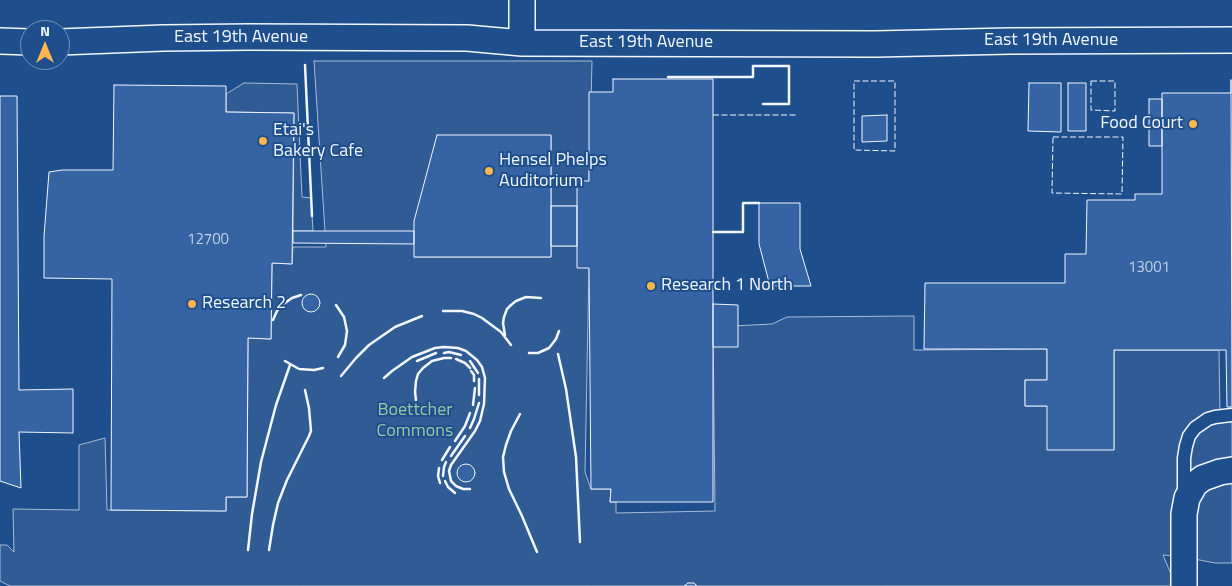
<!DOCTYPE html>
<html>
<head>
<meta charset="utf-8">
<style>
  body { margin:0 }
  #map { position:relative; width:1232px; height:586px; overflow:hidden; background:#1f4e8c; font-family:"Titillium Web",sans-serif }
  canvas { display:block }
  .north { position:absolute; left:20px; top:20px; width:50px; height:50px; box-sizing:border-box; background:#1f4e8c; border:1px solid #7391ba; border-radius:50%; rotate:0deg; font-size:14px; font-weight:700; line-height:20px; text-align:center; color:#f2f6ff }
  .north::after { content:''; display:block; margin:auto; width:18px; height:22px; background:#ffb74d; clip-path:polygon(50% 0,100% 100%,50% 72%,0 100%) }
</style>
</head>
<body>
<div id="map">
<canvas width="1232" height="586"></canvas>
<div class="north">N</div>
</div>
<script>
const ctx = document.querySelector('canvas').getContext('2d');
ctx.lineJoin = 'round';
function fill(path, color) {
  ctx.fillStyle = color;
  ctx.fill(path, 'evenodd');
}
function shape(rows) {
  const path = new Path2D();
  for (const r of rows) {
    if (r.length === 3) {
      path.moveTo(r[0] + r[2], r[1]);
      path.arc(r[0], r[1], r[2], 0, 2 * Math.PI);
      continue;
    }
    path.moveTo(r[0], r[1]);
    for (let i = 2; i < r.length; i += 2) path.lineTo(r[i], r[i + 1]);
  }
  return path;
}
function strokePath(path, color, width, dash) {
  ctx.strokeStyle = color;
  ctx.lineWidth = width;
  ctx.lineCap = dash ? 'butt' : 'round';
  ctx.setLineDash(dash || []);
  ctx.stroke(path);
}
function drawText(font, color, halo, rows, align = 'center') {
  ctx.font = font + ' "Titillium Web",sans-serif';
  ctx.lineWidth = 4;
  ctx.setLineDash([]);
  ctx.textBaseline = 'middle';
  ctx.strokeStyle = halo;
  ctx.fillStyle = color;
  for (const [text, x, y, turn = 0] of rows) {
    ctx.save();
    ctx.translate(x, y);
    ctx.rotate((+turn || 0) * Math.PI / 180);
    ctx.textAlign = isNaN(turn) ? turn : align;
    if (halo) ctx.strokeText(text, 0, 0);
    ctx.fillText(text, 0, 0);
    ctx.restore();
  }
}
const built = shape([
  [314,61,592,61,589,181,577,206,551,206,551,136,414,257,551,257,551,246,577,246,589,268,585,472,591,489,611,489,610,502,616,502,616,513,715,511,713,327,772,324,787,317,914,316,914,350,1047,349,1047,380,1025,380,1025,406,1047,406,1114,450,1114,350,1219,350,1220,416,1232,416,1232,563,1215,563,1184,557,1163,555,1171,574,1173,586,10,586,0,581,0,545,7,545,14,552,13,509,79,510,79,445,105,438,107,510,226,511,226,497,247,497,248,338,271,339,272,263,292,264,293,247,326,247,314,61],
  [244,83,297,84,302,197,311,198,313,231,293,231,294,113,226,112,226,94,244,83]
]);
fill(built, '#305b95');
strokePath(built, '#a8bbd7', 1);
const building = shape([
  [613,79,713,79,713,502,610,502,611,489,591,489,589,268,577,268,577,181,589,181,589,92,613,92,613,79],
  [1231,80,1232,407,1227,407,1226,350,1114,350,1114,450,1047,450,1047,406,1025,406,1025,380,1047,380,1047,349,924,349,925,283,1065,283,1065,254,1086,254,1087,200,1135,200,1135,194,1162,194,1162,93,1231,93,1231,80],
  [1029,83,1061,83,1061,132,1028,131,1029,83],
  [1068,83,1086,83,1086,131,1068,131,1068,83],
  [114,85,226,86,226,112,294,113,292,264,272,263,271,339,248,338,247,497,226,497,226,511,111,510,112,279,44,278,44,236,49,172,62,170,113,170,114,85],
  [0,96,17,96,19,390,73,389,73,433,19,432,21,488,0,481,0,96],
  [1149,99,1162,99,1162,146,1149,146,1149,99],
  [887,115,887,141,862,142,862,116,887,115],
  [437,135,551,135,551,257,414,257,414,221,437,135],
  [759,203,800,203,800,249,811,286,770,286,759,244,759,203],
  [551,206,577,206,577,246,551,246,551,206],
  [293,231,414,231,414,244,293,243,293,231],
  [311,303,9],
  [713,304,738,305,738,347,713,347,713,304],
  [466,473,9],
  [688,583,694,583,697,586,684,586,688,583]
]);
fill(building, '#3563a3');
strokePath(building, '#f2f6ff', 1);
const lane = shape([
  [1184,495,1184,458,1186,446,1189,436,1195,428,1208,419,1215,417,1232,415]
]);
const street = shape([
  [522,0,522,43],
  [0,41,30,42],
  [60,42,163,38,249,37,467,38,522,43,876,44,1010,41,1232,40],
  [1184,586,1184,514,1187,498,1195,484,1203,478,1220,472,1232,470]
]);
strokePath(lane, '#f2f6ff', 15);
strokePath(street, '#f2f6ff', 28);
strokePath(lane, '#1f4e8c', 12);
strokePath(street, '#1f4e8c', 25);
strokePath(shape([
  [854,81,895,81,895,151,854,150,854,81],
  [1091,81,1115,81,1115,111,1091,110,1091,81],
  [713,115,796,115],
  [1053,137,1123,137,1122,194,1052,193,1053,137]
]), '#f2f6ff', 1, [6, 2.5]);
strokePath(shape([
  [305,65,312,216],
  [668,77,753,77,753,66,789,66,789,104,763,104],
  [713,232,743,232,743,203,759,203],
  [336,305,344,317,347,331,345,345,338,357],
  [443,311,462,311,474,314,482,318,501,332,511,345],
  [273,320,277,311,282,305,292,298,301,295],
  [505,335,503,323,504,317,507,309,511,305,516,301,526,297,541,298],
  [444,353,449,352,461,355],
  [529,353,538,353,549,348,556,339,559,331],
  [558,354,566,389,576,457,580,542],
  [456,359,465,363,470,368],
  [285,361,299,369,314,370,323,368],
  [417,361,436,353],
  [470,361,478,373],
  [471,371,474,375,474,381],
  [341,376,356,358,369,345,395,327,422,316],
  [384,378,392,371,412,357,435,348,444,347,458,348,466,351,477,360,482,367,485,378,484,404,480,421,475,431,451,465,449,471,451,481,456,486,463,489,470,489],
  [479,379,479,395],
  [416,400,415,392,416,381,418,374,423,368,432,361,444,358,451,358],
  [473,405,475,388],
  [520,414,511,431,506,445,503,457,504,472,509,489,522,516,537,552],
  [470,428,474,419,479,403],
  [455,441,465,426,470,413],
  [451,456,465,436],
  [442,460,450,447],
  [439,468,438,476,440,483],
  [443,476,444,467,446,462],
  [445,481,448,487,455,493],
  [248,550,252,514,261,462,276,405,290,365],
  [269,550,273,525,278,503,287,480,309,436,311,431,309,408,305,390]
]), '#f2f6ff', 2.5);
for (const [x, y, r, color] of [
  [1193,124,5,"#ffb74d"],
  [263,141,5,"#ffb74d"],
  [489,171,5,"#ffb74d"],
  [651,286,5,"#ffb74d"],
  [192,304,5,"#ffb74d"]
]) {
  const dot = new Path2D();
  dot.arc(x, y, r, 0, 2 * Math.PI);
  ctx.fillStyle = color;
  ctx.fill(dot);
  strokePath(dot, '#1f4e8c', 2);
}
drawText('15px', '#c3d1e8', null, [
  ["12700",208,240],
  ["13001",1149,268]
]);
drawText('18px', '#f2f6ff', '#1f4e8c', [
  ["East 19th Avenue",241,38],
  ["East 19th Avenue",1051,41],
  ["East 19th Avenue",646,43]
]);
drawText('18px', '#f2f6ff', '#1f4e8c', [
  ["Food Court",1183,124,"right"],
  ["Etai's",273,131],
  ["Bakery Cafe",273,152],
  ["Hensel Phelps",499,161],
  ["Auditorium",499,182],
  ["Research 1 North",661,286],
  ["Research 2",202,304]
], 'left');
drawText('18px', '#97c8a6', '#1f4e8c', [
  ["Boettcher",415,411],
  ["Commons",415,432]
]);
</script>
</body>
</html>
